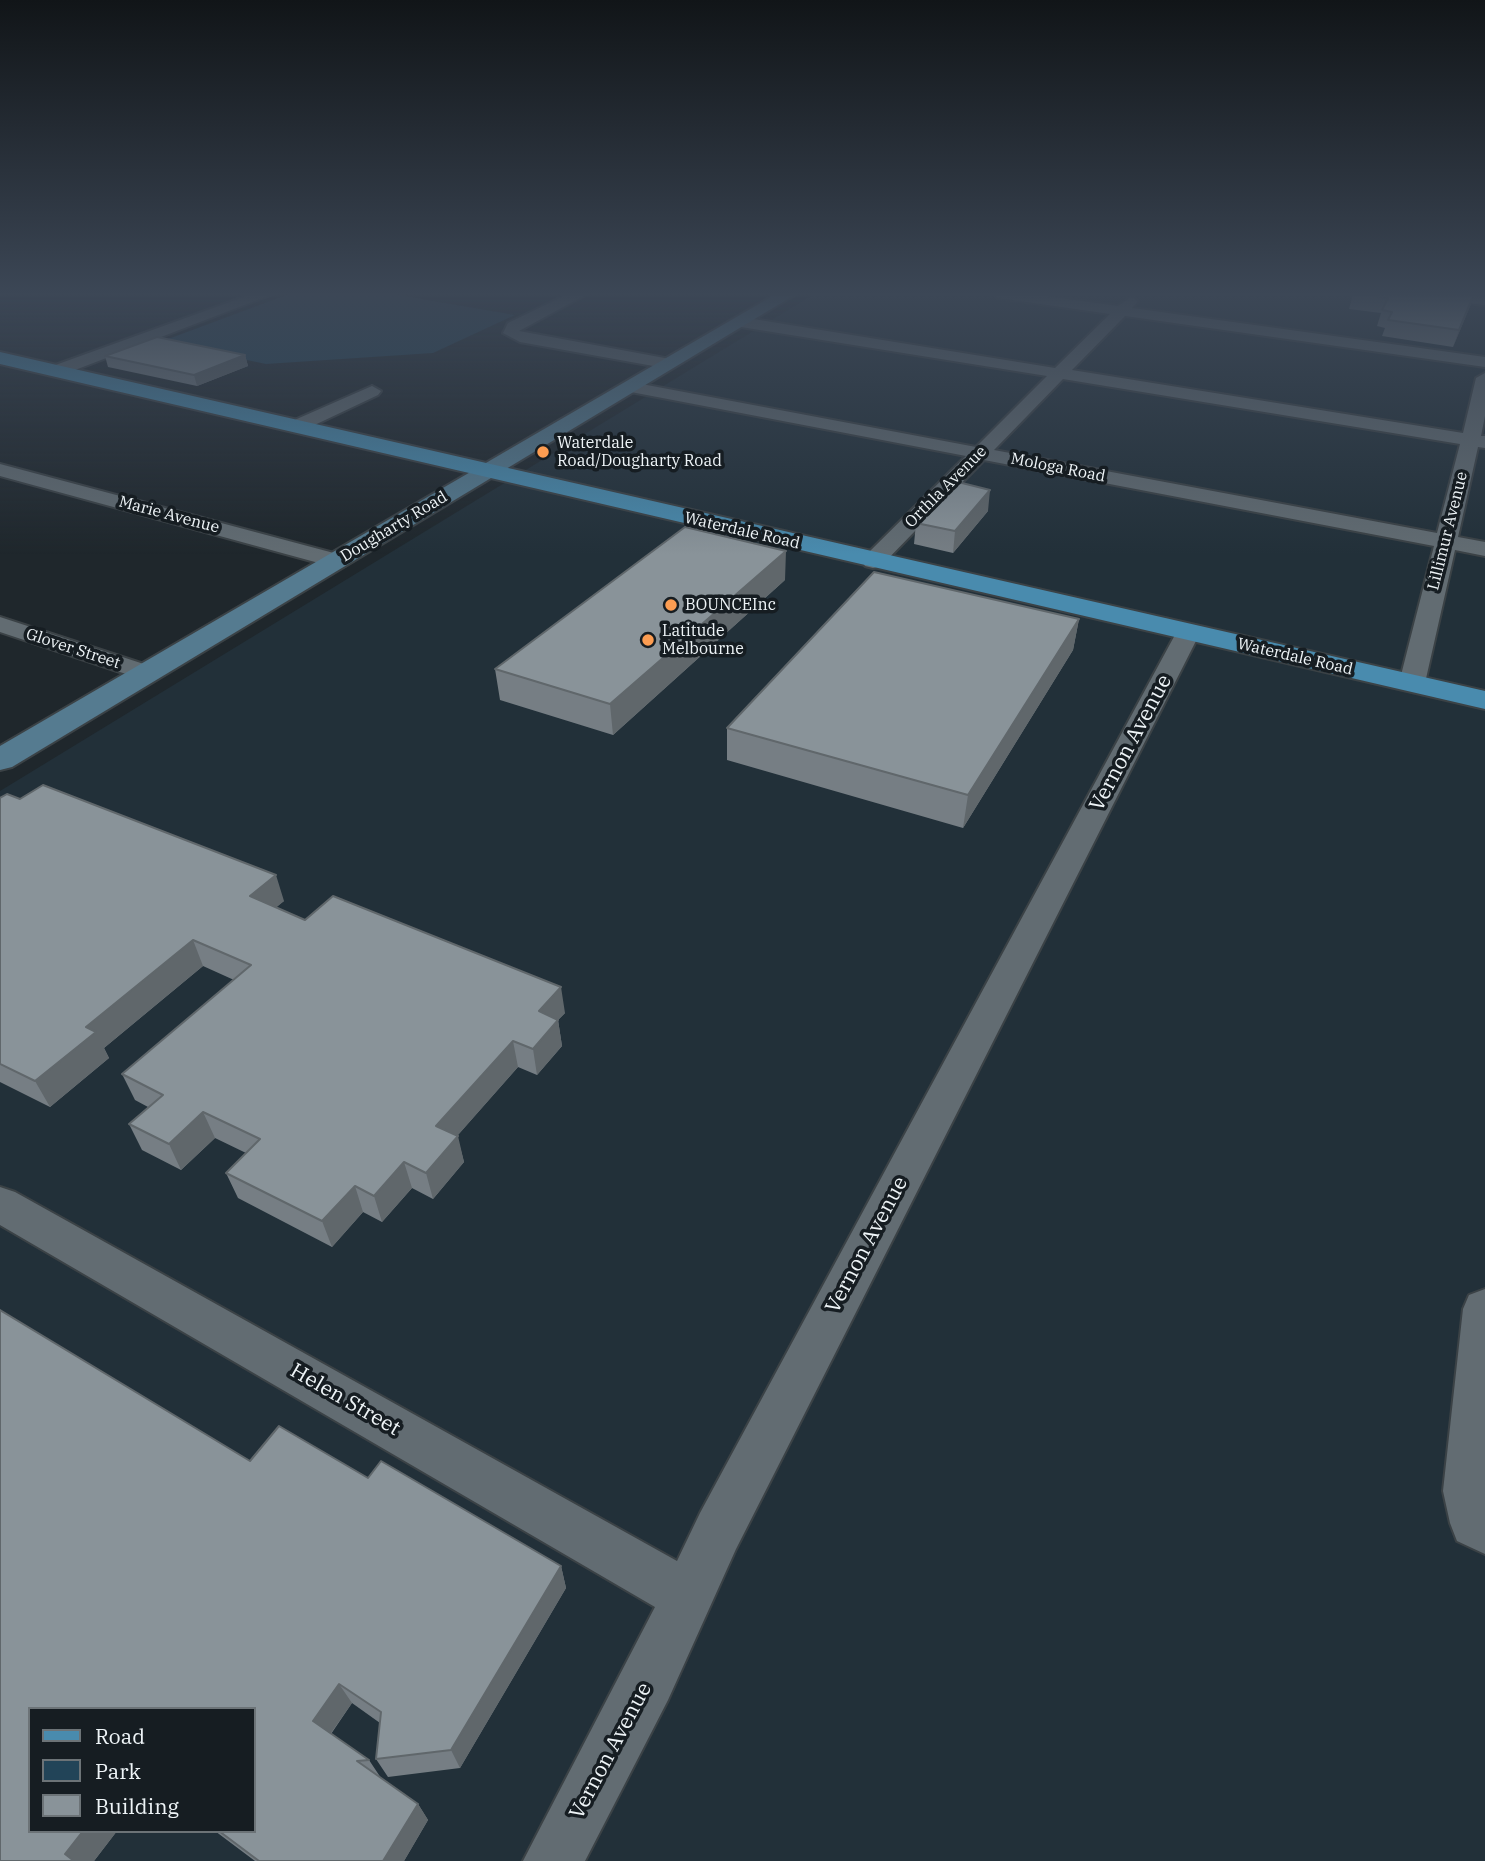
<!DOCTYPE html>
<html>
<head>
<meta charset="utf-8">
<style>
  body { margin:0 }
  #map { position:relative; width:1485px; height:1861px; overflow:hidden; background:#1f272c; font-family:"IBM Plex Serif",serif }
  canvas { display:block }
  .legend { position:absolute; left:28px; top:1707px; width:228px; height:126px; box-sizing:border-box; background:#161d22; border:2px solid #6c7377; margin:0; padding:9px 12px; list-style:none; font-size:21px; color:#eef4f7 }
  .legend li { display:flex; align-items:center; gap:14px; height:35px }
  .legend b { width:35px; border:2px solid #6c7377 }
</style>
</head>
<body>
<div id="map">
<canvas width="1485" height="1861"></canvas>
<ul class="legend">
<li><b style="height:9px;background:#498bae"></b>Road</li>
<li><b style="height:19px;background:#224458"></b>Park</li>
<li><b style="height:19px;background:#899399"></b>Building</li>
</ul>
</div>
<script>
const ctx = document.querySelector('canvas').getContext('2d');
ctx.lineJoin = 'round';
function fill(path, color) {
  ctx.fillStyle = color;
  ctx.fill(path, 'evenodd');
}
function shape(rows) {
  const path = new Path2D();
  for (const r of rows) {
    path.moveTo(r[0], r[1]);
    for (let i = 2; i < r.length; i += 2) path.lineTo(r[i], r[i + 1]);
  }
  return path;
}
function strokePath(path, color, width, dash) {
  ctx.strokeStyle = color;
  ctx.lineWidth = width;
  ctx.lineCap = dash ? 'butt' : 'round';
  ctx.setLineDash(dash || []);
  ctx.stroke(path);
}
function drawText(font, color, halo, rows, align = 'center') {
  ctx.font = font + ' "IBM Plex Serif",serif';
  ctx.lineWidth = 7;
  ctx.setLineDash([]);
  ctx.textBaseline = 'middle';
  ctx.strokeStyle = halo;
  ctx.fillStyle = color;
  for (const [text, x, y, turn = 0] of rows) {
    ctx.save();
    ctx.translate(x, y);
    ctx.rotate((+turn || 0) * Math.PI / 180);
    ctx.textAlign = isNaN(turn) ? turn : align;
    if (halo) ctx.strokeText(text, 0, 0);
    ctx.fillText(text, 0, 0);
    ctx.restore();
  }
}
fill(shape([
  [814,294,1485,294,1485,1861,0,1861,0,791],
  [30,1709,254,1709,254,1831,30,1831]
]), '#223039');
fill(shape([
  [289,294,393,294,515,315,433,353,266,364,160,342]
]), '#224458');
const street = shape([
  [252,294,273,294,62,375,50,375,48,371,50,367,252,294],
  [568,294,587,294,519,331,670,359,678,364,670,369,520,342,503,333,508,323,568,294],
  [992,294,1031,294,1118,306,1131,297,1138,301,1132,308,1485,357,1485,367,1125,316,1072,370,1463,433,1476,378,1485,373,1485,416,1481,436,1485,436,1485,448,1478,447,1458,537,1485,542,1485,556,1455,550,1425,683,1421,689,1412,691,1403,689,1399,683,1434,546,984,460,881,566,873,568,865,566,862,561,865,556,966,456,631,392,622,387,631,382,976,447,1047,376,741,327,733,322,741,317,1055,368,1110,314,999,298,992,294],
  [1063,379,1460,444,1437,533,994,450,1063,379],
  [1422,294,1485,297,1485,305,1429,298,1422,294],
  [372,386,381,391,378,395,304,430,297,432,288,426,290,422,372,386],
  [0,464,345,556,348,561,345,566,337,568,0,476,0,464],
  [0,617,156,668,160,673,156,678,147,681,0,632,0,617],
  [1188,626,1197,628,1200,633,736,1549,668,1700,585,1861,523,1861,655,1607,0,1225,0,1187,15,1192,677,1561,700,1513,1176,633,1179,628,1188,626],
  [1485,1289,1485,1554,1457,1541,1450,1523,1443,1491,1463,1309,1469,1295,1485,1289]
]);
const secondary = shape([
  [776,294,796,294,12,767,0,770,0,746,776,294]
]);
const primary = shape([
  [0,352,1485,691,1485,709,0,364,0,352]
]);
strokePath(street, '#3b4246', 4);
strokePath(secondary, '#3b4246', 4);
strokePath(primary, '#3b4246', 4);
fill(street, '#626c72');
fill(secondary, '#557b90');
fill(primary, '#498bae');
fill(shape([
  [1353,294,1475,294,1453,347,1382,336,1385,328,1377,326,1381,313,1349,309],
  [245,355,248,366,197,386,108,367,105,356],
  [988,511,953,553,914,544,916,523],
  [785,580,613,735,500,700,495,669],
  [1079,619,1073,650,963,828,727,760,727,728],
  [0,798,284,901,276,907,305,920,565,1013,558,1020,562,1046,537,1075,518,1067,457,1136,464,1162,433,1199,412,1188,382,1222,363,1212,332,1247,238,1198,226,1173,246,1153,215,1138,181,1170,142,1150,129,1124,148,1107,135,1100,122,1074,234,980,203,966,104,1048,109,1058,50,1107,0,1082],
  [0,1310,250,1461,279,1426,368,1478,381,1461,561,1566,566,1588,460,1768,388,1777,376,1759,380,1723,352,1703,331,1734,369,1760,381,1778,418,1804,428,1820,404,1861,255,1861,215,1831,254,1831,254,1709,30,1709,30,1831,117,1831,94,1861,0,1861]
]), '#767e84');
fill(shape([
  [1475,294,1470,306,1453,347,1459,330],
  [245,355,248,366,197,386,194,375],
  [990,490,988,511,953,553,955,531],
  [786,551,785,580,613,735,610,704],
  [1079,619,1073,650,963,828,968,795],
  [276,875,284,901,259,922,250,896],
  [193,940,203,966,104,1048,109,1058,50,1107,35,1081,86,1027],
  [561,987,565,1013,558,1020,562,1046,537,1075,533,1049,539,1011],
  [513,1041,518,1067,443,1152,436,1126],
  [203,1112,215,1138,181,1170,169,1144],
  [458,1136,464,1162,433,1199,426,1173],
  [404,1162,412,1188,382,1222,374,1196],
  [355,1186,363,1212,332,1247,322,1221],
  [561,1566,566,1588,460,1768,451,1750],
  [339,1684,352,1703,326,1740,313,1721],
  [418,1804,428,1820,404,1861,383,1861],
  [83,1831,117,1831,94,1861,74,1861,65,1854]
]), '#60676b');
const building = shape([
  [1358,294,1474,294,1459,330,1388,320,1392,312,1382,310,1388,298,1358,294],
  [157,337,245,355,194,375,105,356,157,337],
  [954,481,990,490,955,531,916,523,954,481],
  [685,527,786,551,610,704,495,669,685,527],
  [874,572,1079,619,968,795,727,728,874,572],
  [43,785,276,875,250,896,305,920,333,896,561,987,539,1011,558,1020,533,1049,513,1041,436,1126,458,1136,426,1173,404,1162,374,1196,355,1186,322,1221,226,1173,260,1139,203,1112,169,1144,129,1124,163,1095,122,1074,251,965,193,940,86,1027,96,1032,35,1081,0,1064,0,798,7,794,20,799,43,785],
  [0,1310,250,1461,279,1426,368,1478,381,1461,561,1566,451,1750,376,1759,381,1712,339,1684,313,1721,369,1760,357,1761,418,1804,383,1861,259,1861,219,1831,254,1831,254,1709,30,1709,30,1831,83,1831,65,1854,74,1861,0,1861,0,1310]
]);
fill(building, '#899399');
strokePath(building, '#60676b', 2);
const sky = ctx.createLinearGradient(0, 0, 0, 555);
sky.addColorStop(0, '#111518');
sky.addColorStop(0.53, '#3c4756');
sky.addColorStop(1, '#3c475600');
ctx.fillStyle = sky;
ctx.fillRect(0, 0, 1485, 555);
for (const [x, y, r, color] of [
  [543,452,7,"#fc9d52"],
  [671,605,7,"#fc9d52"],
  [648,640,7,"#fc9d52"]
]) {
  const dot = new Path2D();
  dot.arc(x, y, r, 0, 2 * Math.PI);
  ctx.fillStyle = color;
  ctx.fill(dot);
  strokePath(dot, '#161d22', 2.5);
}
drawText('16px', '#eef4f7', '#161d22', [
  ["Waterdale",557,443],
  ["Road/Dougharty Road",557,461],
  ["BOUNCEInc",685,605],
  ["Latitude",662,631],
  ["Melbourne",662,649]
], 'left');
drawText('16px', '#eef4f7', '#161d22', [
  ["Mologa Road",1058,468,11],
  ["Orthla Avenue",946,487,-45],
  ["Marie Avenue",169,515,15],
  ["Dougharty Road",394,527,-31],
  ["Waterdale Road",742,531,13],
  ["Lillimur Avenue",1448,531,-76],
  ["Glover Street",73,649,18],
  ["Waterdale Road",1295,657,13]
]);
drawText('21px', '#eef4f7', '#161d22', [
  ["Vernon Avenue",1131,743,-62],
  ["Vernon Avenue",867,1245,-62],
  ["Helen Street",345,1400,30],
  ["Vernon Avenue",611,1751,-62]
]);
</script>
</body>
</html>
